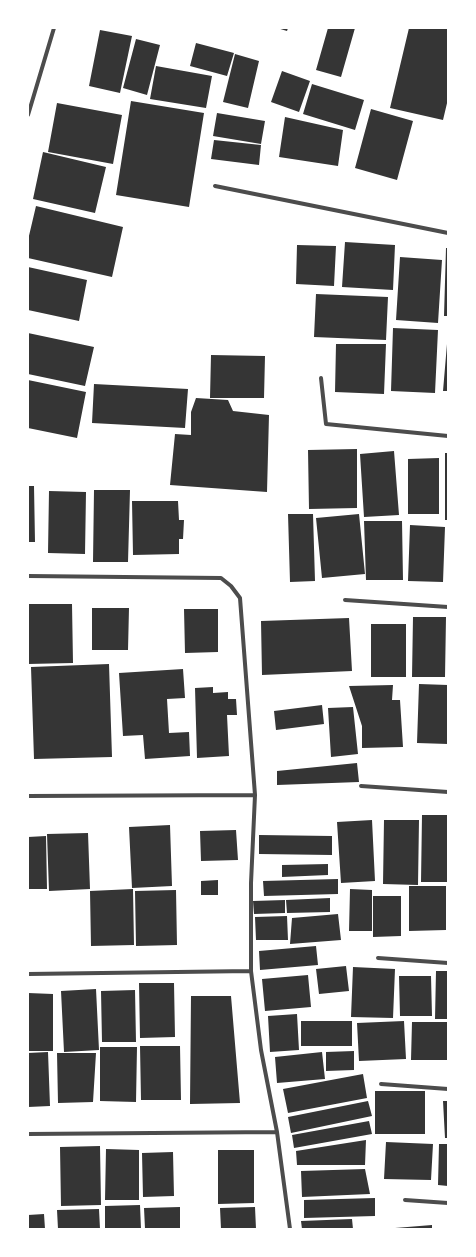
<!DOCTYPE html>
<html>
<head>
<meta charset="utf-8">
<style>
  body { margin:0 }
  #map { position:relative; width:476px; height:1257px; overflow:hidden; background:#fff; font-family:Manrope,sans-serif }
  canvas { display:block }
  .frame { position:absolute; inset:0; border:29px solid #fff; pointer-events:none }
</style>
</head>
<body>
<div id="map">
<canvas width="476" height="1257"></canvas>
<div class="frame"></div>
</div>
<script>
const ctx = document.querySelector('canvas').getContext('2d');
ctx.lineJoin = 'round';
function fill(path, color) {
  ctx.fillStyle = color;
  ctx.fill(path, 'evenodd');
}
function shape(rows) {
  const path = new Path2D();
  for (const r of rows) {
    path.moveTo(r[0], r[1]);
    for (let i = 2; i < r.length; i += 2) path.lineTo(r[i], r[i + 1]);
  }
  return path;
}
function strokePath(path, color, width, dash) {
  ctx.strokeStyle = color;
  ctx.lineWidth = width;
  ctx.lineCap = dash ? 'butt' : 'round';
  ctx.setLineDash(dash || []);
  ctx.stroke(path);
}
fill(shape([
  [277,28,288,28,287,31],
  [328,28,355,28,341,77,316,70],
  [409,28,448,28,448,99,443,120,390,108],
  [100,30,132,36,120,93,89,86],
  [136,39,160,45,147,95,123,88],
  [196,43,234,53,227,76,190,66],
  [235,54,259,61,248,108,223,102],
  [156,66,212,76,206,108,150,99],
  [282,71,310,81,299,112,271,102],
  [312,84,364,100,355,130,303,114],
  [131,101,204,113,189,207,116,195],
  [57,103,122,115,113,164,48,152],
  [371,109,413,121,397,180,355,168],
  [217,113,265,121,261,144,213,136],
  [285,117,343,130,338,166,279,157],
  [214,140,261,145,259,165,211,159],
  [43,152,106,167,95,213,33,199],
  [36,206,123,227,112,277,28,258,28,240],
  [345,242,395,245,393,290,342,287],
  [297,245,336,246,334,286,296,284],
  [446,248,448,248,448,316,444,316],
  [400,257,442,260,438,323,396,320],
  [28,267,87,280,79,321,28,310],
  [316,294,388,297,386,340,314,337],
  [393,328,438,330,435,393,391,391],
  [28,333,94,347,85,386,28,374],
  [336,344,386,344,384,394,335,392],
  [447,344,448,344,448,391,443,391],
  [211,355,265,356,264,398,210,398],
  [28,380,86,392,77,438,28,428],
  [94,384,188,389,185,428,92,423],
  [196,398,228,400,233,411,269,415,267,492,170,485,175,434,191,435,191,412],
  [357,449,357,508,309,509,308,450],
  [394,451,399,515,364,517,360,454],
  [445,453,448,453,448,520,445,520],
  [439,458,439,514,408,514,408,459],
  [28,486,34,486,35,542,28,542],
  [94,490,130,490,128,562,93,562],
  [49,491,86,492,85,554,48,553],
  [132,501,178,501,179,520,184,520,183,539,179,539,179,554,133,555],
  [288,514,313,514,315,581,290,582],
  [359,514,365,574,322,578,316,518],
  [364,521,402,521,403,580,366,580],
  [410,525,445,527,443,582,408,581],
  [28,604,72,604,73,663,28,664],
  [92,608,129,608,128,650,92,650],
  [184,609,218,609,218,652,185,653],
  [413,617,446,617,445,677,412,677],
  [349,618,352,671,262,675,261,621],
  [371,624,406,624,406,677,371,677],
  [109,664,112,757,34,759,31,667],
  [183,669,185,698,167,699,169,733,189,732,190,756,145,759,143,735,123,736,119,673],
  [419,684,448,685,448,744,417,743],
  [393,685,392,700,400,700,403,747,362,748,362,726,349,686],
  [213,687,213,693,228,692,228,699,236,699,237,715,227,715,229,756,197,758,195,688],
  [322,705,324,724,276,730,274,711],
  [353,707,358,754,331,757,328,708],
  [357,763,359,782,277,785,277,771],
  [422,815,448,815,448,882,421,882],
  [372,820,375,881,341,883,337,822],
  [384,820,419,820,418,885,383,884],
  [170,825,172,886,132,888,129,827],
  [236,830,238,860,201,861,200,831],
  [88,833,90,889,49,891,47,834],
  [259,835,332,836,332,855,259,854],
  [46,836,47,889,28,889,28,837],
  [328,864,328,875,282,877,282,865],
  [338,879,338,894,264,896,263,881],
  [218,880,218,895,201,895,201,881],
  [409,886,446,886,446,930,409,931],
  [133,889,134,945,91,946,90,891],
  [350,889,372,890,372,931,349,931],
  [176,890,177,945,136,946,135,891],
  [373,896,401,896,401,936,373,937],
  [330,898,330,912,287,913,286,900],
  [285,900,285,913,254,914,253,901],
  [338,914,341,940,290,944,292,918],
  [287,916,288,940,256,940,255,917],
  [316,946,318,965,260,970,259,951],
  [346,966,349,991,319,994,316,969],
  [353,967,395,969,393,1018,351,1017],
  [436,971,448,971,448,1019,435,1019],
  [308,975,311,1007,265,1011,262,979],
  [399,976,431,976,432,1016,400,1016],
  [139,983,174,983,175,1037,140,1038],
  [96,989,99,1050,64,1052,61,991],
  [135,990,136,1042,102,1042,101,991],
  [28,993,53,994,53,1051,28,1051],
  [191,996,231,996,240,1103,190,1104],
  [297,1014,299,1050,270,1052,268,1016],
  [301,1021,352,1021,352,1046,301,1046],
  [404,1021,406,1059,359,1061,357,1023],
  [412,1022,448,1022,448,1060,411,1060],
  [140,1046,180,1046,181,1100,141,1100],
  [100,1047,137,1047,136,1102,100,1101],
  [354,1051,354,1070,326,1071,326,1052],
  [48,1052,50,1106,28,1107,28,1053],
  [322,1052,325,1079,277,1083,275,1057],
  [57,1053,96,1053,93,1102,58,1103],
  [363,1074,367,1098,288,1113,283,1089],
  [375,1091,425,1091,425,1134,375,1134],
  [368,1101,372,1116,291,1133,288,1117],
  [443,1101,448,1101,448,1138,445,1138],
  [369,1121,372,1134,294,1148,292,1135],
  [366,1140,365,1165,297,1165,296,1151],
  [386,1142,433,1144,431,1180,384,1179],
  [439,1144,448,1144,448,1186,438,1185],
  [100,1146,101,1205,61,1206,60,1147],
  [106,1149,139,1150,139,1200,105,1200],
  [218,1150,254,1150,254,1203,218,1204],
  [173,1152,174,1196,143,1197,142,1153],
  [365,1169,370,1194,302,1197,301,1171],
  [375,1198,375,1216,304,1218,304,1200],
  [140,1205,141,1229,105,1229,105,1206],
  [180,1207,180,1229,145,1229,144,1208],
  [255,1207,256,1229,221,1229,220,1208],
  [99,1209,100,1229,58,1229,57,1210],
  [44,1214,45,1229,28,1229,28,1215],
  [352,1219,353,1229,302,1229,301,1221],
  [432,1225,432,1229,395,1229,395,1228]
]), '#353535');
strokePath(shape([
  [28,115,54,28],
  [215,186,448,233],
  [321,378,326,424,448,436],
  [28,576,221,578,231,586,240,598,255,795,251,883,251,971,261,1050,277,1132,290,1229],
  [345,600,448,607],
  [361,786,448,792],
  [28,796,255,795],
  [378,958,448,963],
  [28,974,251,971],
  [381,1084,448,1089],
  [28,1134,277,1132],
  [405,1200,448,1203]
]), '#4c4c4c', 4);
</script>
</body>
</html>
